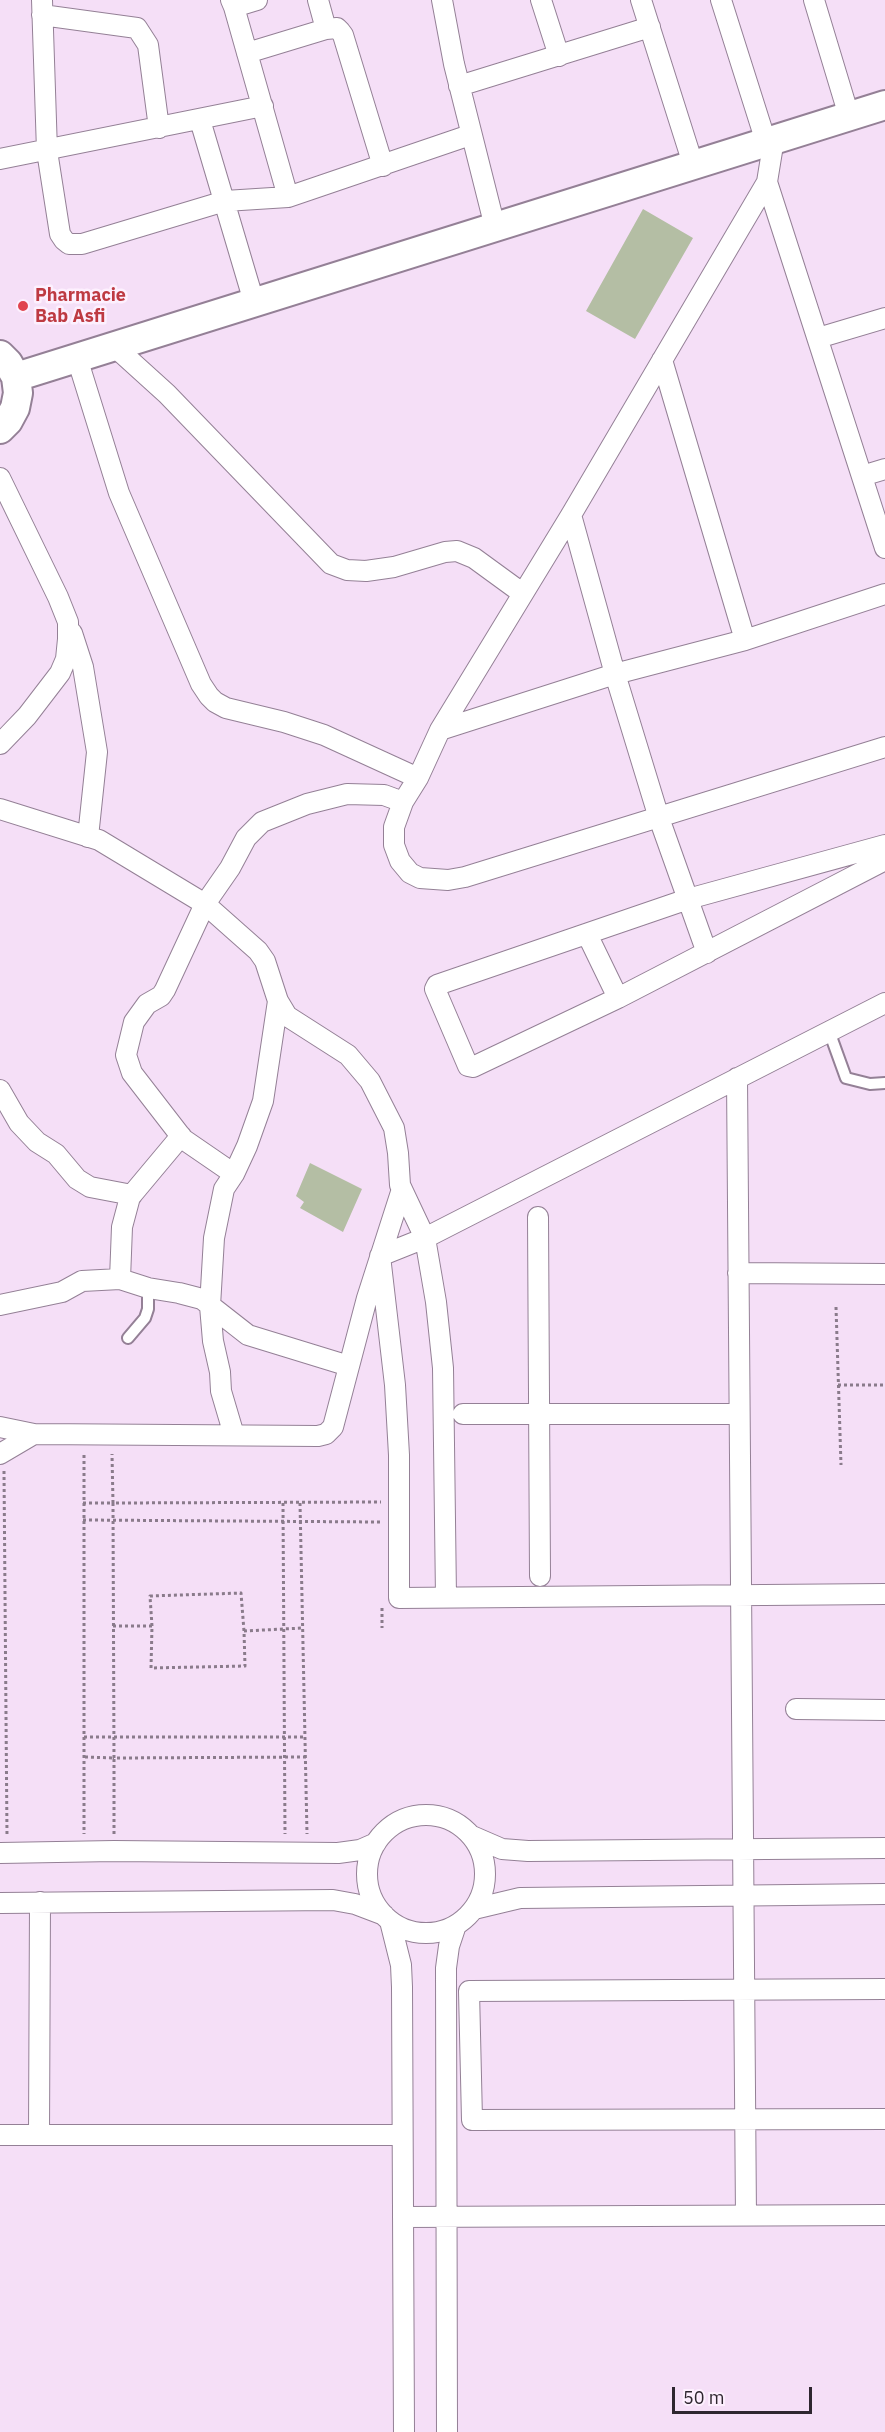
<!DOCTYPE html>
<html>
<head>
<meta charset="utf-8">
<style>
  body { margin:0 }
  #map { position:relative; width:885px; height:2432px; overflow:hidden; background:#f5dff7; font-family:"IBM Plex Sans",sans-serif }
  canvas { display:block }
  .scale { position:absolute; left:672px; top:2387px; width:140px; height:27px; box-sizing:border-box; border:3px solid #2e262f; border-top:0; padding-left:8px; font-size:18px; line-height:21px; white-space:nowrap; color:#2e262f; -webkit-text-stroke:4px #fdf0fe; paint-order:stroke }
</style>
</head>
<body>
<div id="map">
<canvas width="885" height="2432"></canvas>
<div class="scale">50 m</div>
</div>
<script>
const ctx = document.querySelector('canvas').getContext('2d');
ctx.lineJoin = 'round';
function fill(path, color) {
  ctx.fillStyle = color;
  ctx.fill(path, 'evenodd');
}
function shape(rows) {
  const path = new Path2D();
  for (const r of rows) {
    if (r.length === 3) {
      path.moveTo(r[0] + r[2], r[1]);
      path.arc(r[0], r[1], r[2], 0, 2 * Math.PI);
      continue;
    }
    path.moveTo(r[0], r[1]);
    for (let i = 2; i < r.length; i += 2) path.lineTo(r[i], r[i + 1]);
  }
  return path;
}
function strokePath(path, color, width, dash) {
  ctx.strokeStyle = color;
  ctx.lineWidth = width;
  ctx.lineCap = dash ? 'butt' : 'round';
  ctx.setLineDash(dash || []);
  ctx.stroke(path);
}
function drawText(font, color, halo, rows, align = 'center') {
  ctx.font = font + ' "IBM Plex Sans",sans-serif';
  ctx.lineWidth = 5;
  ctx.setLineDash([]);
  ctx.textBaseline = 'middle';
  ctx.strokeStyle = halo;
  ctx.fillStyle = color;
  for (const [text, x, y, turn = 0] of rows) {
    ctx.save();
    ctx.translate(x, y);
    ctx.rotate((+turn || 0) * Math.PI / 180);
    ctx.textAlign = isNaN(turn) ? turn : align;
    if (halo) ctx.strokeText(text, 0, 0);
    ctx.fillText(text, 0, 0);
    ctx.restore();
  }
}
fill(shape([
  [643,209,693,238,635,339,586,311],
  [310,1163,362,1189,343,1232,300,1208,304,1202,296,1196]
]), '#b4bea4');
const lane = shape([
  [829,1031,846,1078,870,1084,885,1083],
  [128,1338,145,1318,148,1309,148,1288]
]);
const street = shape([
  [42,0,47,151,60,234,64,240,69,244,82,244,225,201,288,197,470,135],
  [231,0,234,7,257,0],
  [318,0,326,29],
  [442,0,454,64,495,227],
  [541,0,559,56],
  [641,0,693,164],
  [721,0,766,142],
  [814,0,849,116],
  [234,7,288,197],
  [42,15,137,28,148,45,159,128],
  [247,53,326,29,337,28,340,31,343,35,383,166],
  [459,86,650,27],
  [200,120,254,302],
  [774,139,767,182,885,548],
  [0,159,263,106],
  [767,182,571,515,440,730,418,778,403,802,394,827,394,845,400,861,410,873,420,878,448,880,465,877,885,747],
  [818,338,885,318],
  [114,346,167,394,331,564,347,570,366,571,394,567,445,552,457,551,474,558,522,593],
  [77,358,119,493,201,684,209,696,215,702,226,708,284,722,324,735,418,778],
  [662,360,745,640],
  [862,476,885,469],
  [0,478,58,597,68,622,68,639,66,659,60,673,27,716,0,744],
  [571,515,615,674,659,818,707,953],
  [72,633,83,667,97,752,88,837],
  [440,730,615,674,745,640,885,594],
  [0,809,99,840,205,904,258,951,265,961,278,1001,287,1016,348,1055,370,1081,394,1128,398,1153,400,1185,425,1238,436,1302,443,1368,446,1597],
  [885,845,688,899,437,985,435,989,468,1066,473,1067,618,998,885,860],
  [587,934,618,998],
  [885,1003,425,1238,380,1256,395,1385,399,1455,399,1598,885,1594],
  [737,1078,746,2215],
  [0,1090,19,1123,37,1142,56,1154,77,1179,90,1187,132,1195],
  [234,1174,183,1139,132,1073,126,1055,134,1022,147,1004,161,996,165,990,205,904,230,868,246,838,262,822,307,804,347,794,384,795,403,802],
  [538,1217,540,1576],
  [738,1273,885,1274],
  [120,1279,122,1227,130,1197,181,1136],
  [0,1305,62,1292,82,1281,120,1279,148,1288,179,1293,202,1299,248,1335,349,1366],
  [463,1414,739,1414],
  [0,1427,34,1434,318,1436,326,1434,333,1427,367,1298,402,1189],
  [234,1435,221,1391,220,1372,213,1341,210,1306,214,1238,224,1189,234,1174,247,1146,263,1101,278,1001],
  [0,1454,34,1434],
  [796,1709,885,1710],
  [426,1874,59],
  [472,1836,502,1849,528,1851,885,1848],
  [0,1853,114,1851,338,1853,360,1850,376,1843],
  [0,1903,333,1900,355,1904,384,1915],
  [474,1909,520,1898,885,1894],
  [390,1921,401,1965,402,1987,404,2432],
  [885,1989,469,1991,472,2120,885,2119],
  [0,2135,402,2135],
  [39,2135,40,1902],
  [403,2217,885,2215],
  [447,2432,446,1968,449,1946,456,1925]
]);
const secondary = shape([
  [0,355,8,363,16,377,18,393,15,408,8,421,0,429],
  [16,377,885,105]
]);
strokePath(lane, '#948096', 14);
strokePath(street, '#948096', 22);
strokePath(secondary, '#948096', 32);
strokePath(shape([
  [836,1307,841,1465],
  [838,1385,885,1385],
  [84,1455,84,1834],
  [4,1471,7,1836],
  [83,1503,113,1503,112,1454],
  [283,1503,285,1834],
  [300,1503,307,1834],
  [83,1520,380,1522],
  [382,1608,382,1628],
  [113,1626,152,1626,151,1668,245,1666,244,1631,303,1628],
  [152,1626,150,1596,241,1593,244,1631],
  [84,1737,304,1737],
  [85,1757,114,1758,114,1834],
  [306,1757,114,1758,113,1503,381,1502]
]), '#8a7b8b', 3, [3, 3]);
strokePath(lane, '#fff', 10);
strokePath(street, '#fff', 20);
strokePath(secondary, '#fff', 28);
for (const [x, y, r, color] of [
  [23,306,6,"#e0444e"]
]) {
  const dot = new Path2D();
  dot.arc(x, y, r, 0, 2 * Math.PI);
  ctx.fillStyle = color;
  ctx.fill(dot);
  strokePath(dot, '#fdf0fe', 2);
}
drawText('bold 18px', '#be3a42', '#fdf0fe', [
  ["Pharmacie",35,296],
  ["Bab Asfi",35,317]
], 'left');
</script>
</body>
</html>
